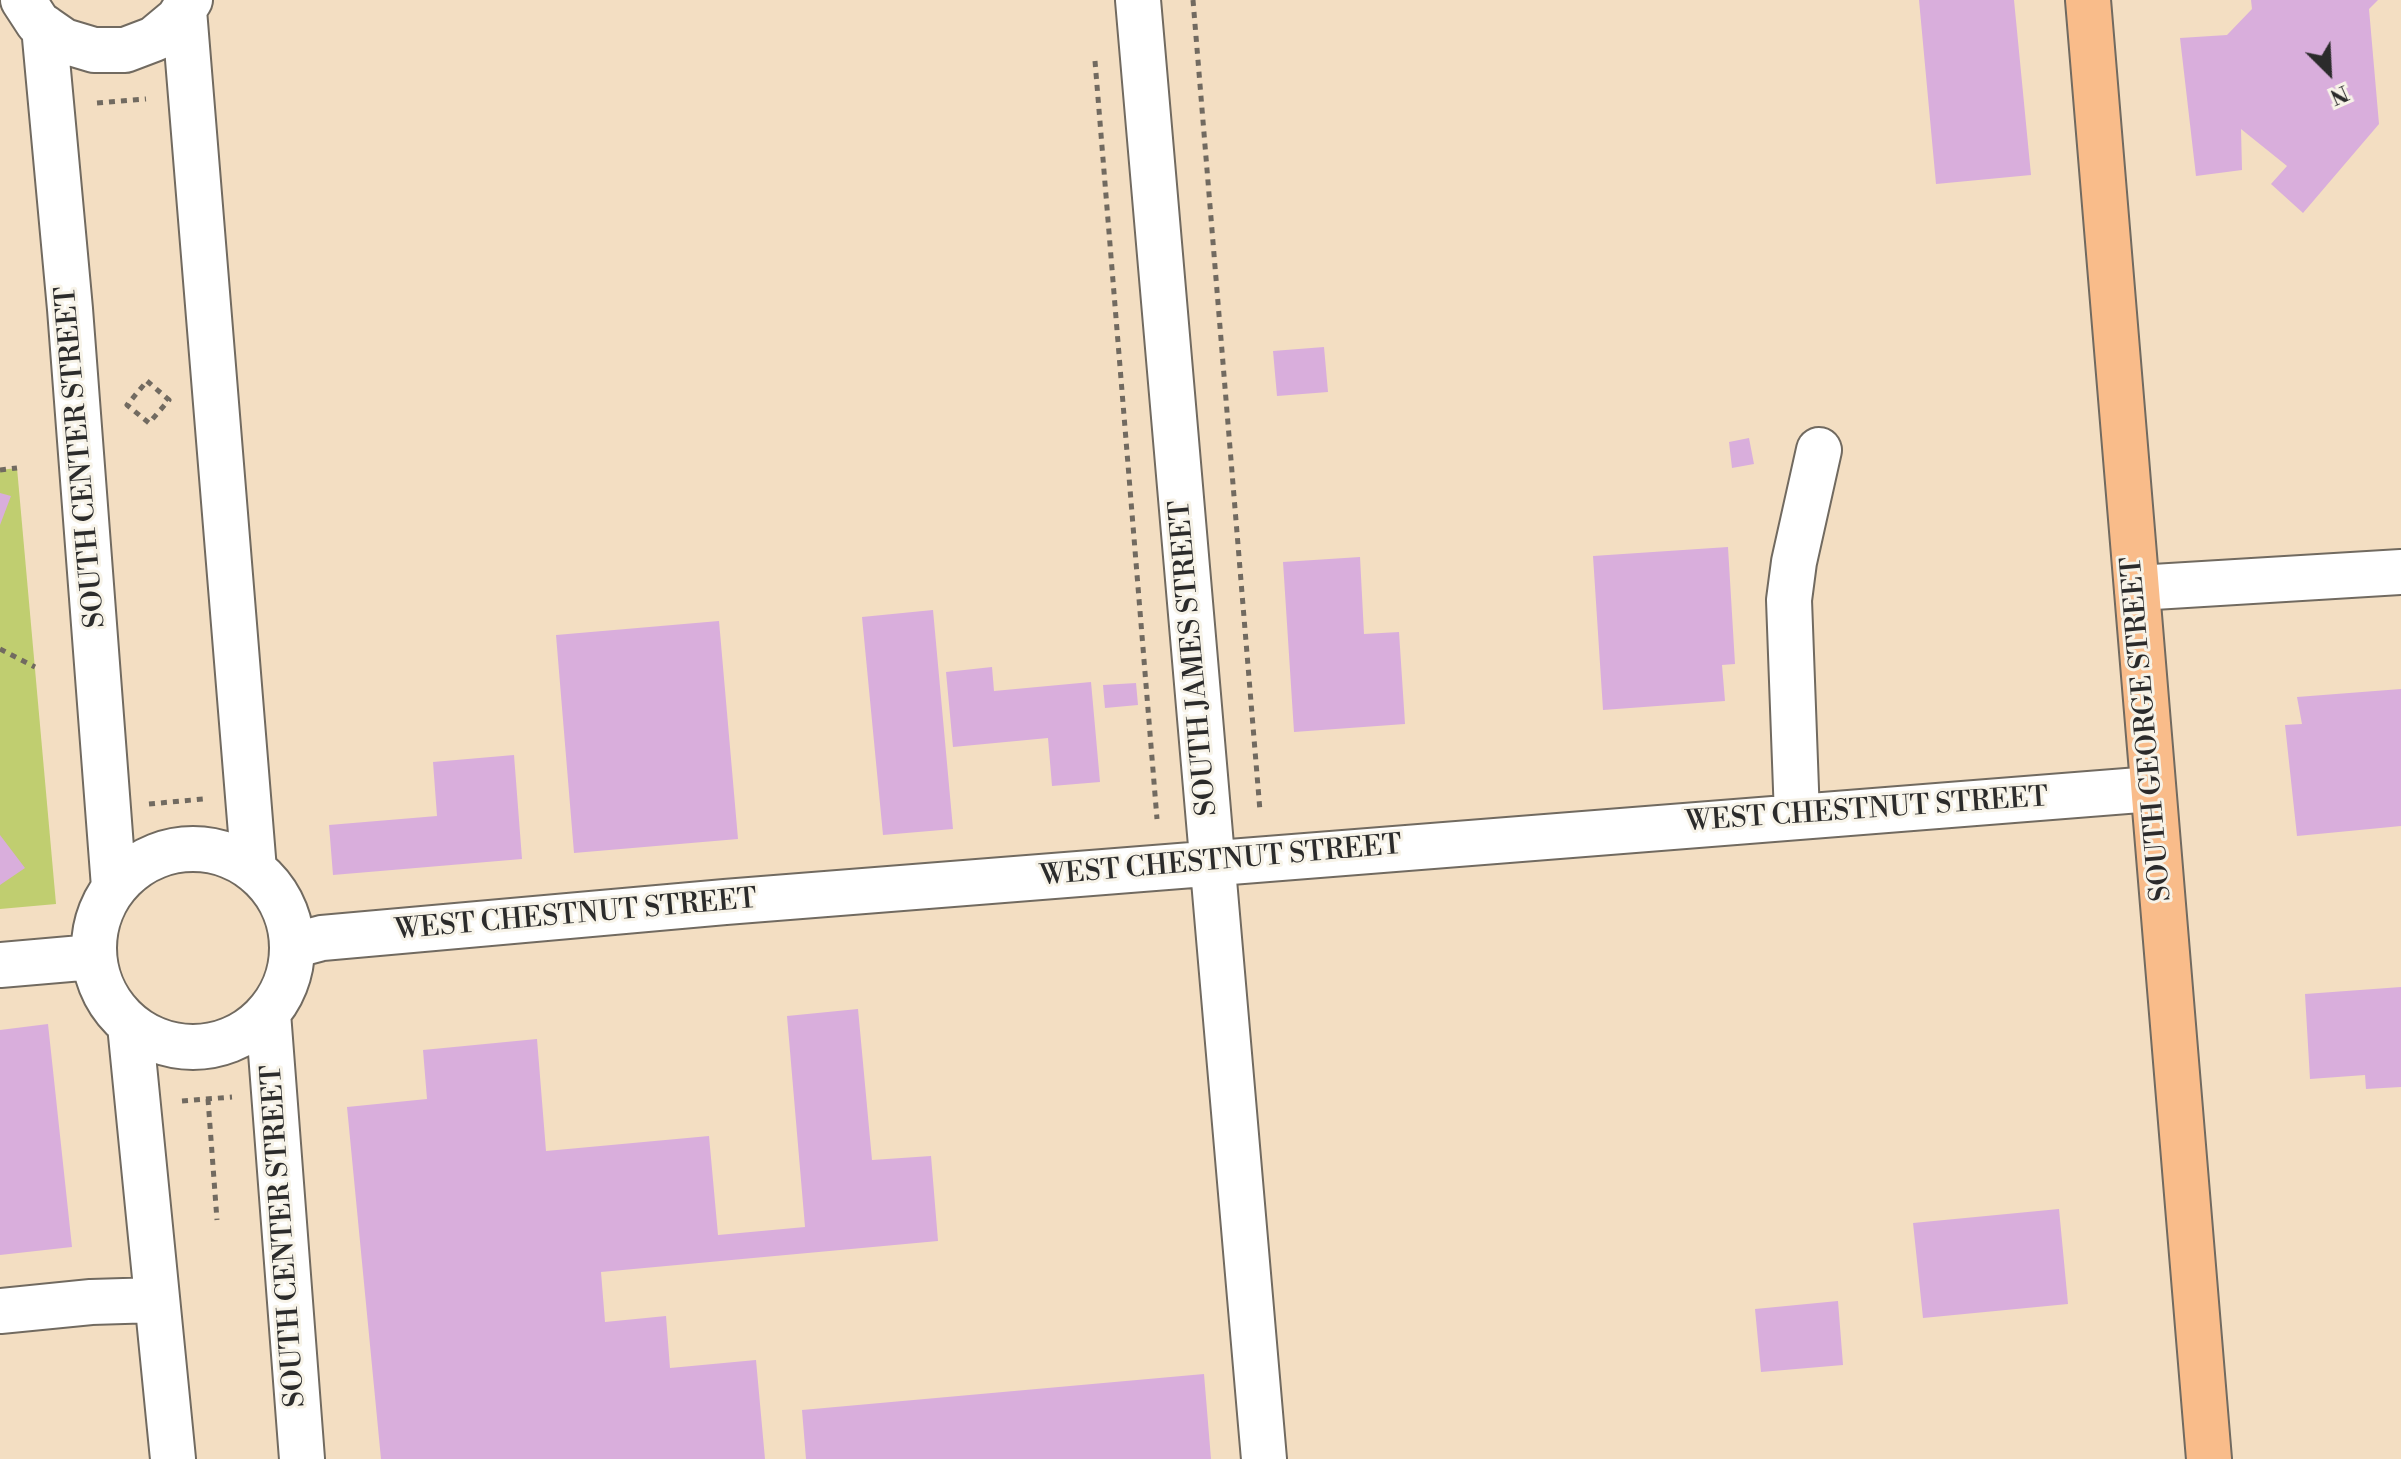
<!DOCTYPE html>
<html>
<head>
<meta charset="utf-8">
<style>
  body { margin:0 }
  #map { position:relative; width:2401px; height:1459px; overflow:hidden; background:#f3dec2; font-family:"Libre Bodoni",serif }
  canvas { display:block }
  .north { position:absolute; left:2289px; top:32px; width:80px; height:80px; -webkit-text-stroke:6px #f7f3e8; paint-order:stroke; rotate:156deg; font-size:22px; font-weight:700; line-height:32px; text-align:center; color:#2b2b2b }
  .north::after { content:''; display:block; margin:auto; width:28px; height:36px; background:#2b2b2b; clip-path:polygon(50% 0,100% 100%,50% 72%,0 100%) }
</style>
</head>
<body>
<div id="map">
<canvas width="2401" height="1459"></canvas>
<div class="north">N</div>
</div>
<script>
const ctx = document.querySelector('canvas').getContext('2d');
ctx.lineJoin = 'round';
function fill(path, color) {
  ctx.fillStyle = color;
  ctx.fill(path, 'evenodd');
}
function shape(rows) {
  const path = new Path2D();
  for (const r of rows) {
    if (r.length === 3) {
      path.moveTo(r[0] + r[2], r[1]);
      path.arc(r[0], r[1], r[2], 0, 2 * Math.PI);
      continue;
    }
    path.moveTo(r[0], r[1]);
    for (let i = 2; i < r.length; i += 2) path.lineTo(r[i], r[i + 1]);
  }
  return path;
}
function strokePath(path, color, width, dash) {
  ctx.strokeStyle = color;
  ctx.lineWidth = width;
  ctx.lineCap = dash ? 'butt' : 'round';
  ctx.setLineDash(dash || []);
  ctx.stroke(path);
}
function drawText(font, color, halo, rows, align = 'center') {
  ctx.font = font + ' "Libre Bodoni",serif';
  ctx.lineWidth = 6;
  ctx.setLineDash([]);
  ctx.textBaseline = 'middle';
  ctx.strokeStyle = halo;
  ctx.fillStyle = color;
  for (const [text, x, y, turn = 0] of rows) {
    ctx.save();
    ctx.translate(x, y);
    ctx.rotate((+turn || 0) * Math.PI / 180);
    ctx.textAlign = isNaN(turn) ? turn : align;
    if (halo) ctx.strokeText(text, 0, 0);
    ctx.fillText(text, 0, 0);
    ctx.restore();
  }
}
fill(shape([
  [17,468,56,904,0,909,0,470]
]), '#c0ce70');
fill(shape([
  [1919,0,2014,0,2031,175,1936,184],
  [2251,0,2378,0,2369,9,2379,124,2303,213,2271,184,2287,166,2241,129,2242,170,2196,176,2180,38,2227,35,2252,9],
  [1324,347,1328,392,1277,396,1273,351],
  [1749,438,1754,464,1732,468,1729,442],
  [0,493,11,496,0,525],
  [1728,547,1735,664,1722,665,1725,701,1603,710,1593,556],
  [1360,557,1364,634,1399,632,1405,724,1294,732,1283,562],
  [933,610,953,829,883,835,862,617],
  [719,621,738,839,574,853,556,635],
  [992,667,994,691,1091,682,1100,782,1052,786,1048,738,953,747,946,672],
  [1136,683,1138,705,1105,708,1103,685],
  [2401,689,2401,826,2297,836,2285,725,2302,724,2297,697],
  [514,755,522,859,333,875,329,825,437,816,433,762],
  [0,835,25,868,0,885],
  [2401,987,2401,1087,2366,1089,2365,1075,2310,1079,2305,994],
  [858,1009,872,1160,931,1156,938,1241,601,1272,605,1322,666,1316,670,1368,756,1360,765,1459,381,1459,347,1107,427,1099,423,1050,537,1039,546,1151,709,1136,718,1235,805,1227,787,1016],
  [48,1024,72,1247,0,1255,0,1030],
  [2059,1209,2068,1304,1923,1318,1913,1223],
  [1838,1301,1843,1365,1761,1372,1755,1309],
  [1204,1374,1211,1459,806,1459,802,1410]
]), '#d9aedc');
const minor = shape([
  [23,0,38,23,64,41,94,50,125,50,154,39,178,19,190,0],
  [1138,0,1264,1459],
  [184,10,254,870],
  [44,27,70,309,114,887],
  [2137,588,2401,572],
  [1797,816,1789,600,1794,562,1819,450],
  [193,948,99],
  [292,946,322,938,725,902,2152,789],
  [0,965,93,957],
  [268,1013,302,1459],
  [130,1025,173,1459],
  [0,1311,91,1302,157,1300]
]);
const major = shape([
  [2088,0,2209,1459]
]);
strokePath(minor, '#716a60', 48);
strokePath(major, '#716a60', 48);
strokePath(shape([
  [1193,0,1260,811],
  [1095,61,1157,819],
  [97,103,146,99],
  [147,381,169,400,149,423,127,405,147,381],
  [0,470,17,468],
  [0,649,35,667],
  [149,804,203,799],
  [208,1099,217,1220],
  [182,1101,232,1097]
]), '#716a60', 5, [6, 6]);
strokePath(minor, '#fff', 44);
strokePath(major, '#f9bc8a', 44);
drawText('28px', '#2b2b2b', '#f7f3e8', [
  ["SOUTH CENTER STREET",82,457,-95],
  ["SOUTH JAMES STREET",1195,658,-95],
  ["SOUTH GEORGE STREET",2148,729,-95],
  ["WEST CHESTNUT STREET",1867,811,-4],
  ["WEST CHESTNUT STREET",1221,862,-5],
  ["WEST CHESTNUT STREET",576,916,-5],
  ["SOUTH CENTER STREET",285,1236,-94]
]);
</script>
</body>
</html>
